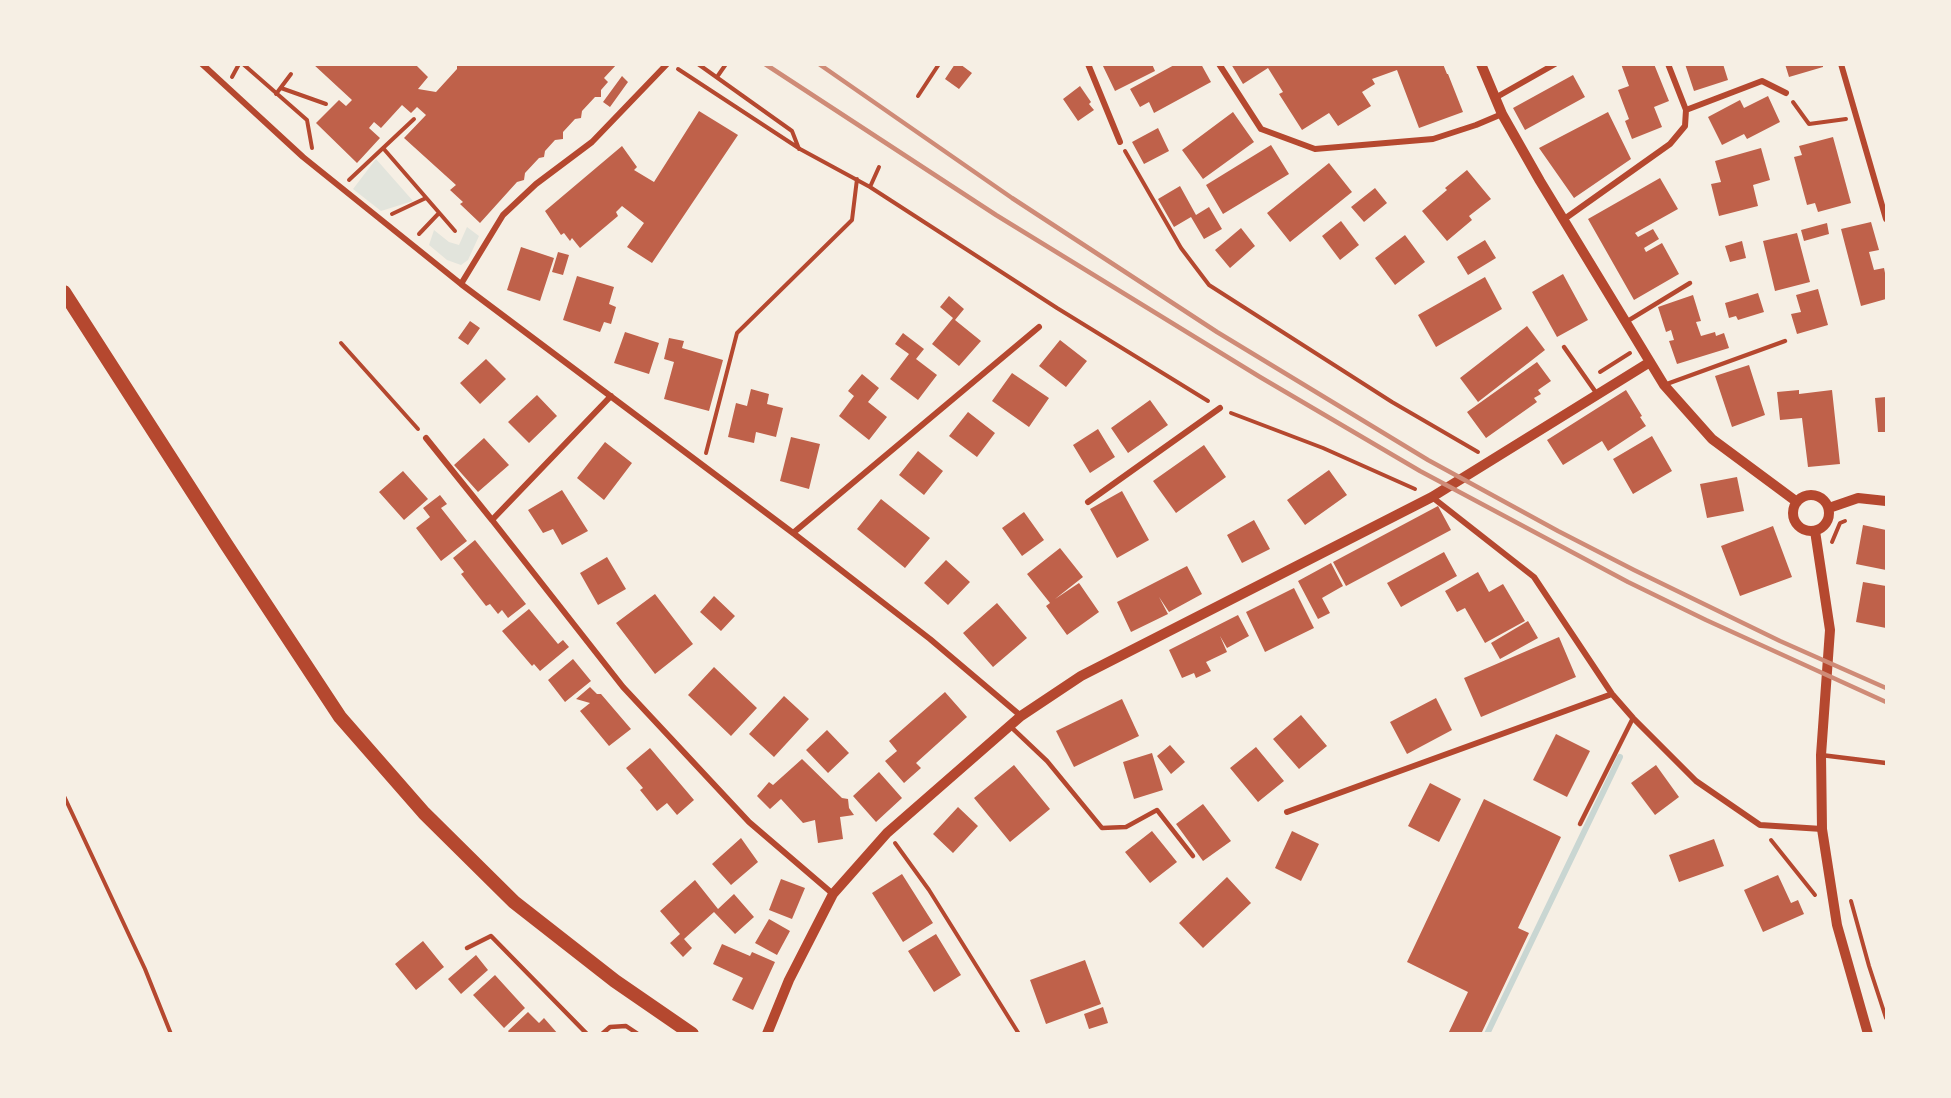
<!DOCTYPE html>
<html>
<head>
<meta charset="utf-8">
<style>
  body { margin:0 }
  #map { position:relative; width:1951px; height:1098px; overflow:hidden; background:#f6efe4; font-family:Literata,serif }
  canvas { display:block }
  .frame { position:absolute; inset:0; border:66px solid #f6efe4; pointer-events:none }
</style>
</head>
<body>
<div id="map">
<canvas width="1951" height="1098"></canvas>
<div class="frame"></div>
</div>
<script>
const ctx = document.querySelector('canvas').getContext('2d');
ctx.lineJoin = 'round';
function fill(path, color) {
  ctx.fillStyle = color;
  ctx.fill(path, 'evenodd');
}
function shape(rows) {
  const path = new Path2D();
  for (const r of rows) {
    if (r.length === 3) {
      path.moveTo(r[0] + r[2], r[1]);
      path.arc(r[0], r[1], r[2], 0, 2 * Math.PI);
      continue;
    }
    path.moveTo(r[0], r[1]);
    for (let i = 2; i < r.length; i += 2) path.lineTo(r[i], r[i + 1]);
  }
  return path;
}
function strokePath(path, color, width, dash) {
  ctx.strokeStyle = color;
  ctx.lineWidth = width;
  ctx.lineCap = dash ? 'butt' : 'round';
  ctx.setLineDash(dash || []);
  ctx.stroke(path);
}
fill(shape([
  [376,159,413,201,381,211,353,189],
  [467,227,479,236,468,260,461,265,447,260,429,245,434,230,449,242,459,245]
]), '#e2e4dc');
strokePath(shape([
  [1487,1034,1620,757]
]), '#c9d6d2', 6);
fill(shape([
  [313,64,415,64,428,77,418,89,436,92,457,69,457,64,617,64,604,78,608,82,601,90,601,97,595,97,582,111,581,118,575,119,563,132,563,139,555,140,545,151,544,157,539,158,525,173,524,180,517,182,480,223,460,204,463,202,450,190,456,185,404,138,426,115,417,107,411,113,402,105,381,128,374,122,369,128,380,138,357,163,316,123,339,100,346,106,352,100],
  [955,64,960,64,972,73,959,89,945,79],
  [1102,64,1152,64,1155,71,1115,91],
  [1176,64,1201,64,1211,82,1154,113,1149,102,1140,107,1130,89],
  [1231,64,1443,64,1447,74,1448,74,1463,112,1419,128,1397,70,1372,79,1375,84,1362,92,1371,106,1338,126,1329,113,1302,130,1279,94,1283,92,1268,68,1243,84],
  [1621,64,1654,64,1669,101,1654,107,1662,127,1632,139,1625,121,1629,119,1618,90,1629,86],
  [1685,64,1723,64,1728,80,1694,91],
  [1785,64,1823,64,1823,67,1789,77],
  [1573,75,1585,97,1525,130,1513,108],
  [622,76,628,82,610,107,603,102],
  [1080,86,1091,102,1089,104,1094,110,1078,121,1063,99],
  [1768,96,1780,122,1747,139,1744,134,1722,145,1708,117,1740,100,1744,108],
  [699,111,738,135,652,263,627,247,644,223,622,206,616,212,618,216,580,248,572,238,570,241,564,233,561,235,545,211,622,146,637,167,634,170,654,182],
  [1233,112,1254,142,1203,179,1182,150],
  [1608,112,1631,159,1574,198,1539,148],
  [1158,128,1169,151,1144,164,1132,142],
  [1833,137,1851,203,1818,212,1815,203,1807,205,1794,157,1802,155,1799,146],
  [1271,145,1289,174,1223,214,1206,185],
  [1761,148,1770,180,1753,185,1758,206,1719,216,1711,184,1721,182,1715,161],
  [1329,163,1352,192,1290,242,1267,213],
  [1467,170,1491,199,1469,216,1472,220,1447,241,1422,211,1447,190,1445,188],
  [1660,178,1678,209,1635,233,1638,237,1653,229,1659,239,1644,248,1646,252,1662,243,1679,274,1634,300,1588,219],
  [1180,186,1196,215,1209,207,1222,229,1204,239,1191,217,1174,227,1158,199],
  [1375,188,1387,203,1364,222,1351,207],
  [1341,221,1359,245,1340,260,1322,236],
  [1871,222,1879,250,1869,252,1874,270,1884,268,1886,278,1886,299,1861,306,1841,229],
  [1827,223,1829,234,1804,241,1801,230],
  [1241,228,1255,246,1230,268,1215,250],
  [1797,233,1810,282,1775,291,1763,241],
  [1405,235,1425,262,1395,285,1375,258],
  [1485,240,1496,258,1468,275,1457,257],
  [1742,241,1746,258,1730,262,1725,246],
  [521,247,554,258,540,301,507,290],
  [558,252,569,255,563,275,552,272],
  [1563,274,1588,320,1557,337,1532,292],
  [577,276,614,287,609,304,616,307,611,324,604,322,600,332,563,320],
  [1485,277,1502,309,1436,347,1418,315],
  [1818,289,1828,325,1797,334,1791,314,1801,312,1796,295],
  [1758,293,1764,312,1738,320,1736,316,1729,318,1725,303],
  [1693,295,1701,321,1696,322,1701,336,1715,332,1716,336,1724,333,1729,348,1677,364,1669,341,1674,340,1671,330,1666,332,1658,307],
  [949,296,964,309,955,320,981,341,959,366,932,344,953,318,940,307],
  [470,321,480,328,468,345,458,338],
  [1527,326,1545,350,1478,402,1460,378],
  [625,332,659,343,649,374,614,363],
  [903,333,924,349,916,359,937,375,918,400,890,379,909,354,895,344],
  [669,338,684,341,682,348,723,360,709,411,664,399,674,362,664,359],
  [1060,340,1087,361,1066,387,1039,366],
  [486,359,506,379,480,404,460,383],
  [1537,362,1551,381,1538,390,1541,394,1534,398,1537,402,1486,438,1467,412],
  [1749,365,1765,415,1732,427,1715,376],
  [1012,373,1049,398,1029,427,992,401],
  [862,374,879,388,868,402,887,417,869,440,839,416,854,396,848,391],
  [751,389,769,394,767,404,783,408,776,437,756,432,754,443,728,437,736,403,747,406],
  [1626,390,1642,416,1640,417,1646,426,1608,451,1602,441,1563,465,1547,440],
  [1799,390,1799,394,1832,390,1840,464,1808,467,1802,418,1780,420,1777,392],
  [537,395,557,416,529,443,508,422],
  [1886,397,1886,432,1878,432,1875,398],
  [1150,400,1168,425,1128,453,1111,428],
  [968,412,995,433,977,457,949,436],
  [1098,429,1115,457,1090,473,1073,445],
  [1652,436,1672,471,1633,494,1613,459],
  [791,437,820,444,809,489,780,481],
  [484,438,509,465,478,492,454,465],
  [605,442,632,463,604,500,577,478],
  [1204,445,1226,477,1176,513,1153,481],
  [918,451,943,471,924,495,899,475],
  [1329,470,1347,495,1305,525,1287,500],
  [403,471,428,499,404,520,379,492],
  [1737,477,1744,511,1707,518,1700,484],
  [562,490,588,531,562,545,553,529,543,533,528,510],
  [1122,491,1149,540,1117,558,1090,509],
  [440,495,447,504,441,508,467,541,441,561,416,528,430,517,423,508],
  [881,499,930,538,905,568,857,529],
  [1438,506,1451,530,1346,586,1333,562],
  [1024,512,1044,540,1022,556,1002,528],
  [1254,520,1270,549,1242,563,1227,535],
  [1863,525,1886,530,1886,570,1856,564],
  [1773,526,1792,577,1740,596,1721,546],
  [475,540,526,604,508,618,502,610,498,614,490,604,486,606,461,574,464,572,453,558],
  [1060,548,1083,577,1055,599,1079,583,1099,612,1067,635,1046,606,1050,603,1027,574],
  [1444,552,1457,576,1401,607,1387,583],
  [607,557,626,589,598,605,580,573],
  [946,560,970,582,948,605,924,583],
  [1331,563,1343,586,1322,598,1330,613,1318,619,1298,581],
  [1187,566,1202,594,1169,612,1159,597,1168,614,1131,632,1117,602],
  [1478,572,1489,592,1503,584,1525,621,1485,643,1465,608,1457,612,1445,591],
  [1863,582,1886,586,1886,628,1856,622],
  [1294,588,1314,628,1265,652,1246,612],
  [655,594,693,644,655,674,616,623],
  [714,596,735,616,721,631,700,612],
  [997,603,1027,638,993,667,963,633],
  [529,609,558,644,563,640,569,647,540,671,534,664,532,666,502,631],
  [1238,615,1249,636,1227,648,1220,636,1227,652,1206,662,1211,671,1196,678,1194,673,1182,678,1169,650],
  [1528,621,1538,638,1500,659,1491,643],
  [1559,637,1576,677,1481,717,1464,678],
  [573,659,591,681,565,702,548,680],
  [714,667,757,708,731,736,688,695],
  [590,687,597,694,601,694,631,729,609,746,580,711,590,703,576,699],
  [945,692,967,717,916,763,921,768,904,783,885,761,897,751,889,741],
  [784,696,809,719,774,757,749,734],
  [1436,698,1452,730,1407,754,1390,722],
  [1122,699,1139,736,1074,767,1056,731],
  [1301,715,1327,746,1299,769,1273,739],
  [827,730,849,753,828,773,806,750],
  [1556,734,1590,751,1567,797,1533,780],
  [1170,745,1185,762,1171,774,1157,756],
  [1256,747,1284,781,1258,802,1230,768],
  [650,748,694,800,677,815,667,803,657,811,640,790,643,788,626,768],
  [1152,753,1163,790,1134,799,1123,762],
  [802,759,842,798,848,799,849,808,854,815,840,817,843,839,818,843,815,820,803,823,781,799,770,809,757,796,769,782,773,785],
  [1014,765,1050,809,1010,842,974,798],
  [1656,765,1679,797,1655,815,1631,783],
  [879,772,902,798,876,822,853,796],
  [1430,783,1461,799,1439,842,1408,826],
  [1484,799,1561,837,1518,928,1529,933,1481,1034,1448,1034,1468,992,1407,962],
  [1203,804,1231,841,1203,861,1176,824],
  [958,807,978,826,953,853,933,834],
  [1152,831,1177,862,1150,883,1125,852],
  [1292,831,1319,844,1301,881,1275,868],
  [741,838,758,862,731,885,712,864],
  [1714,839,1724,866,1679,882,1669,855],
  [902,874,933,923,903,942,872,893],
  [1778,875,1791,903,1798,900,1804,914,1763,932,1744,890],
  [1227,877,1251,903,1203,948,1179,923],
  [781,879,805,888,792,919,769,910],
  [695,880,718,909,734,894,754,917,735,934,714,912,684,939,692,948,683,957,670,943,680,934,660,911],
  [769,919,790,931,777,955,755,943],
  [936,934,961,975,934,992,908,951],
  [423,941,444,967,416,990,395,964],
  [722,944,750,956,752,952,775,962,753,1010,732,1000,743,978,713,964],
  [476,955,488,970,461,994,448,979],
  [1085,960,1101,1004,1046,1024,1030,980],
  [495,975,525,1008,504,1028,473,995],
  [1103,1007,1108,1023,1089,1029,1084,1014],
  [528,1012,539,1023,544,1018,558,1034,510,1034,508,1031]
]), '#bf614a');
strokePath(shape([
  [243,64,307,120,312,148],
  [698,64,792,131,799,149],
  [678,69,800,149,870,187,1057,308,1208,401],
  [232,77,239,64],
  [717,77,726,64],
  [281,88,326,104],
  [276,94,291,74],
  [918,96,939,64],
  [1793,102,1809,124,1846,119],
  [383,148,455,231],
  [1125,151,1181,248,1209,285,1392,402,1478,452],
  [349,180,414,119],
  [870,187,879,167],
  [392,214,426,198],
  [419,234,439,213],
  [341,343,418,429],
  [1600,372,1630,353],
  [1231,413,1323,448,1415,489],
  [706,453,737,333,852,220,857,179],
  [1832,542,1840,523,1845,521],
  [64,796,145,969,171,1034],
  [1771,840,1815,895],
  [895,843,929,890,1019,1034],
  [1851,901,1869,966,1886,1018]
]), '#b5482f', 4);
strokePath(shape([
  [1626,322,1690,283],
  [1564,347,1597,394],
  [1664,385,1785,341],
  [1010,726,1047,761,1102,828,1126,827,1157,810,1193,856],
  [1821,755,1886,763],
  [1580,824,1633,718],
  [467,948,491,936,587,1034],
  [602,1034,610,1027,626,1026,638,1034]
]), '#b5482f', 4.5);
strokePath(shape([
  [202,64,303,157,461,284,793,533,930,639,1021,716],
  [1088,64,1120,142],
  [1219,64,1261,129,1315,149,1433,139,1476,125,1502,114],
  [1841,64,1886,219],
  [1495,98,1555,64],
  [1686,110,1762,81,1786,93],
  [1563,220,1670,144,1685,126,1686,110,1668,64],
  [461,284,503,215,536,184,592,142,667,64],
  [611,396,492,520,623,687,749,822,833,894],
  [426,438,492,520],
  [1432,497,1534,577,1612,694,1633,718,1696,781,1760,825,1822,829],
  [1088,502,1220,408],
  [793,533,1039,327],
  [1287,812,1612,694]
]), '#b5482f', 6);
strokePath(shape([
  [1481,64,1502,114,1540,181,1664,385,1712,439,1797,502],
  [1811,513,18],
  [1829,508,1858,498,1886,501],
  [1815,531,1830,630,1821,755,1822,829,1837,925,1868,1034],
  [767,1034,789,980,833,894,887,833,1021,716,1081,676,1432,497,1650,362]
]), '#b5482f', 10);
strokePath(shape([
  [64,292,226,544,340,717,424,813,514,902,615,981,692,1034]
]), '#b5482f', 14);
strokePath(shape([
  [765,64,996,215,1260,377,1420,471,1628,582,1706,620,1886,702],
  [819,64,1012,198,1217,332,1428,460,1558,531,1634,570,1780,641,1886,688]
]), '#cf8b77', 4.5);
</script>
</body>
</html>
